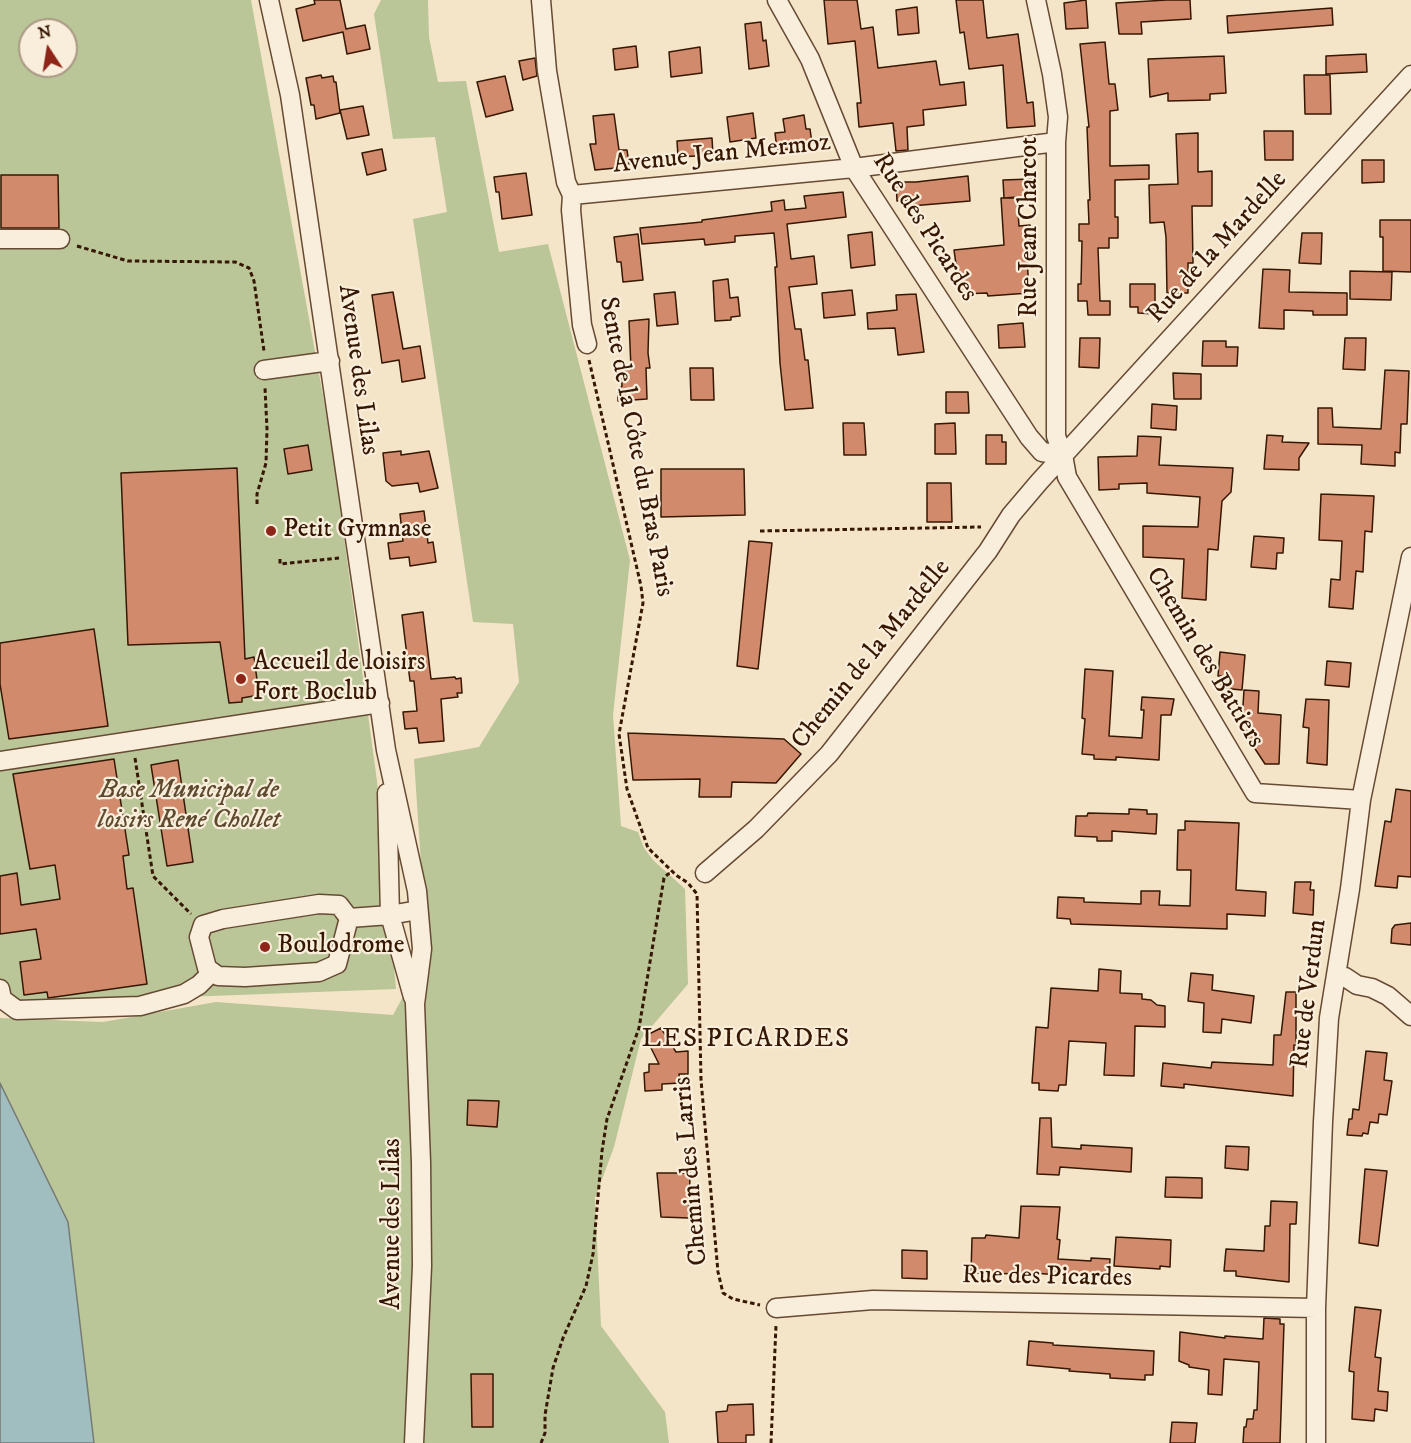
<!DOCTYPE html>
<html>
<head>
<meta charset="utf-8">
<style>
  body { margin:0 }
  #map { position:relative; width:1411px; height:1443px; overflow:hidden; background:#f5e5c8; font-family:"IM FELL DW Pica",serif }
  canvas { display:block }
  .north { position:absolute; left:18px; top:18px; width:60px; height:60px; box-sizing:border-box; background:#f8eedb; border:2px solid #aa9884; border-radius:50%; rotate:348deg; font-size:16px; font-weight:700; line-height:24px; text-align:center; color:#361702 }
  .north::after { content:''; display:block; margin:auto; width:21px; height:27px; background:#8f2418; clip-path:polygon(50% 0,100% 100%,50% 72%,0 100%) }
</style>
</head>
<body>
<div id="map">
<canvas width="1411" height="1443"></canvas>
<div class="north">N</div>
</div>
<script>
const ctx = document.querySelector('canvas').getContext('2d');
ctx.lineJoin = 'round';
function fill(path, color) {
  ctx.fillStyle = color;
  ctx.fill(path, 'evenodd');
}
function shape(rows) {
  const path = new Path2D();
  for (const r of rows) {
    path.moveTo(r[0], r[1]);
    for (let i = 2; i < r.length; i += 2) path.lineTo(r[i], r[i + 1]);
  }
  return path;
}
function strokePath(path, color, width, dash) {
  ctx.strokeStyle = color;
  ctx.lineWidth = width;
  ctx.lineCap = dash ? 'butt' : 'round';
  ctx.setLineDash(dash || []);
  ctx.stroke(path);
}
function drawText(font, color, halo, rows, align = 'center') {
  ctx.font = font + ' "IM FELL DW Pica",serif';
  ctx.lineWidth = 4.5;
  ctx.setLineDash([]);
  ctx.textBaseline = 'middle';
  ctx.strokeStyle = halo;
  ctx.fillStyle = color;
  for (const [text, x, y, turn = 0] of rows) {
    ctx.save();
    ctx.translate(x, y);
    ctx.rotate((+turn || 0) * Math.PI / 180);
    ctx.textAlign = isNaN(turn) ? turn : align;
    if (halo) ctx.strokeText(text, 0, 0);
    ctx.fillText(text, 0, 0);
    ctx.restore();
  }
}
fill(shape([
  [0,0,251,0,330,434,377,781,396,989,0,1004],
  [30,30,66,30,66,66,30,66],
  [381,0,428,0,429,37,438,82,466,81,499,252,548,244,630,560,613,715,621,826,638,832,644,848,653,860,685,889,688,984,641,1039,614,1147,595,1198,601,1326,665,1412,669,1443,94,1443,68,1222,0,1083,0,1018,103,1022,216,1002,393,1015,427,953,414,759,479,747,519,682,513,624,473,622,413,219,447,212,435,137,393,139,374,14]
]), '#bac598');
const water = shape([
  [0,1083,68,1222,94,1443,0,1443,0,1083]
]);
fill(water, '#a0bdc0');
strokePath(water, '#767b74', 1.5);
const building = shape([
  [314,0,340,0,346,29,365,25,370,49,347,54,343,32,303,41,296,9,315,4,314,0],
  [824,0,857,0,861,29,873,27,878,68,936,61,940,85,964,82,966,105,923,110,924,125,907,127,908,150,896,151,893,123,859,127,857,103,861,103,855,41,828,44,824,0],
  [956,0,983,0,987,38,1018,34,1027,103,1033,102,1035,126,1007,128,1003,65,969,69,964,32,960,33,956,0],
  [1086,0,1088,28,1066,29,1064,3,1086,0],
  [1167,0,1190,0,1191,19,1141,22,1142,34,1119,34,1116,3,1167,0],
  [917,7,919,33,898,35,896,10,917,7],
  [1332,8,1333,25,1228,33,1227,16,1332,8],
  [761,22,763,41,766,40,769,66,749,69,745,24,761,22],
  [1105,42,1109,84,1115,84,1118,110,1110,111,1110,166,1149,165,1149,179,1115,180,1115,217,1118,217,1118,238,1109,238,1109,248,1098,248,1100,301,1110,301,1110,315,1088,315,1087,301,1078,301,1078,284,1081,284,1082,241,1079,241,1079,224,1089,224,1088,200,1090,200,1087,127,1089,127,1080,44,1105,42],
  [636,46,638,67,615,70,613,49,636,46],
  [700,47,702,73,671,77,669,52,700,47],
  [1366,54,1367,72,1326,74,1326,56,1366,54],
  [1224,56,1226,93,1210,94,1210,100,1168,101,1168,93,1150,97,1148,59,1224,56],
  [535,58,537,76,523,80,519,61,535,58],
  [321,75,322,78,333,76,334,82,336,82,340,113,316,119,314,105,311,105,306,78,321,75],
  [1304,75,1330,75,1331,114,1305,114,1304,75],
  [505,76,513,110,486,117,477,82,505,76],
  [363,106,369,135,347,139,340,110,363,106],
  [753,113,756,138,730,142,727,117,753,113],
  [614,114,619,150,627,150,629,164,616,165,616,168,595,170,590,144,596,144,593,116,614,114],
  [804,115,806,129,810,129,812,143,793,145,794,149,777,150,775,133,785,132,783,119,804,115],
  [1264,131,1293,131,1293,160,1265,160,1264,131],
  [1198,133,1198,172,1212,171,1212,206,1192,206,1193,263,1188,263,1188,293,1167,293,1166,237,1164,222,1150,223,1149,185,1178,184,1176,134,1198,133],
  [712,138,713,155,678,157,677,141,712,138],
  [382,149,386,170,367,175,362,153,382,149],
  [1362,160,1384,160,1384,182,1362,183,1362,160],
  [526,173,532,215,502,219,499,192,496,192,494,177,526,173],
  [1,175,58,175,59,228,1,228,1,175],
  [968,176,970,201,911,206,910,200,897,201,896,182,916,182,968,176],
  [1031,179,1032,196,1004,198,1003,180,1031,179],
  [843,192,846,217,787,224,791,259,814,256,817,284,789,287,795,329,801,329,805,360,808,360,813,408,785,410,780,363,775,267,777,267,774,233,735,236,735,242,705,245,704,239,642,244,640,228,702,222,702,220,772,211,771,202,784,200,785,210,806,208,804,196,843,192],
  [1001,198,1017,198,1019,226,1030,225,1031,255,1027,256,1029,293,988,296,987,293,960,294,958,270,957,271,954,250,1004,245,1001,198],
  [1380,220,1411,220,1411,272,1383,271,1383,237,1380,237,1380,220],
  [872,232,875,265,851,268,848,235,872,232],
  [1302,233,1322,233,1321,264,1299,263,1302,233],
  [638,234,643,280,623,282,621,262,617,262,614,237,638,234],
  [1263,269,1290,270,1289,292,1347,293,1347,315,1313,315,1313,311,1284,310,1284,329,1259,328,1263,269],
  [1350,271,1392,272,1391,300,1350,299,1350,271],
  [728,279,730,298,738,297,740,316,731,317,731,320,715,321,713,281,728,279],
  [1130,284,1155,284,1155,314,1138,313,1138,307,1130,307,1130,284],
  [852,290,855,315,824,318,822,293,852,290],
  [393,292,403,349,420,346,425,378,402,382,399,360,382,363,372,295,393,292],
  [675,292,678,324,657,326,654,294,675,292],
  [916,294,924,352,898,355,895,328,868,329,867,313,897,310,896,295,916,294],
  [649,319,648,353,650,368,646,368,647,399,618,401,618,390,622,386,621,370,631,369,629,321,649,319],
  [1023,323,1025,347,999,348,998,325,1023,323],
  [1080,338,1100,338,1099,368,1079,367,1080,338],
  [1345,338,1366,338,1365,370,1343,369,1345,338],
  [1203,341,1226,341,1226,347,1238,347,1237,366,1202,366,1203,341],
  [690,368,713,368,714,400,691,400,690,368],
  [1385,370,1409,371,1407,424,1401,424,1400,453,1395,452,1395,466,1361,464,1362,445,1318,444,1318,408,1332,408,1333,427,1381,429,1385,370],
  [1173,373,1201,374,1201,399,1174,399,1173,373],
  [946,392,968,392,969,413,946,413,946,392],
  [1152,404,1177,406,1176,430,1151,428,1152,404],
  [843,423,864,423,866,455,844,455,843,423],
  [955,423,956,454,935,454,935,424,955,423],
  [986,435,1002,435,1002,442,1006,442,1006,464,986,464,986,435],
  [1267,435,1283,436,1282,442,1309,443,1299,458,1299,470,1264,469,1267,435],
  [1138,436,1161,437,1159,465,1233,468,1231,492,1222,501,1218,550,1208,549,1206,600,1182,598,1184,559,1143,557,1143,526,1198,527,1200,497,1147,493,1147,483,1119,484,1119,489,1099,490,1098,457,1137,456,1138,436],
  [308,445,312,470,288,474,284,449,308,445],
  [401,451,401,455,429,451,438,488,420,492,418,483,392,486,386,481,383,453,401,451],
  [237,468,245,659,254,657,259,695,242,698,242,702,229,703,220,642,128,645,121,473,237,468],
  [661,469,744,469,745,515,661,517,661,469],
  [927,483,951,483,952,522,927,522,927,483],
  [1321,494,1374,496,1372,532,1365,531,1363,572,1356,571,1353,609,1329,607,1331,579,1340,580,1342,541,1319,540,1321,494],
  [424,511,428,543,433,542,436,562,410,566,409,557,390,559,388,543,403,541,400,514,424,511],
  [1254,536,1284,538,1283,553,1277,553,1276,569,1251,567,1254,536],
  [749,541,772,543,758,669,737,666,749,541],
  [423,612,431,679,455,677,456,679,461,678,462,693,457,693,458,697,441,699,444,741,419,743,417,728,405,729,403,712,417,711,414,681,410,681,402,615,423,612],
  [94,629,108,726,9,739,0,684,0,643,94,629],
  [1220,652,1245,655,1242,690,1221,688,1222,676,1218,676,1220,652],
  [1327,661,1351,663,1349,687,1325,685,1327,661],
  [1085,669,1113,671,1109,736,1142,738,1144,710,1141,710,1142,697,1174,699,1171,715,1161,715,1159,760,1116,757,1116,760,1094,759,1094,755,1082,754,1085,719,1082,718,1085,669],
  [1244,690,1259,691,1258,713,1281,715,1279,764,1265,764,1246,735,1247,722,1242,721,1244,690],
  [1306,699,1329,700,1327,765,1307,763,1309,728,1303,727,1306,699],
  [628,733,784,739,801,754,776,783,732,782,731,797,699,797,700,779,633,780,628,733],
  [114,759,129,855,123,856,127,889,133,888,147,984,48,998,47,992,24,995,20,962,41,959,36,929,0,934,0,876,17,873,21,905,60,899,55,865,30,869,13,774,114,759],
  [178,760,193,862,167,866,151,765,178,760],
  [1396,789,1411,791,1411,877,1398,876,1397,888,1375,886,1385,821,1391,822,1396,789],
  [1129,809,1147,810,1147,814,1157,814,1156,834,1112,831,1112,841,1097,841,1097,837,1075,836,1076,816,1087,816,1088,813,1129,814,1129,809],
  [1185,821,1239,823,1236,890,1266,892,1265,916,1227,914,1227,929,1071,924,1070,919,1057,918,1058,897,1084,898,1084,902,1141,904,1141,891,1160,891,1159,905,1190,906,1191,870,1177,870,1178,830,1185,830,1185,821],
  [1295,882,1311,882,1310,890,1314,890,1313,915,1293,913,1295,882],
  [1411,923,1411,945,1391,943,1392,929,1395,925,1411,923],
  [1099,969,1121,971,1120,993,1142,994,1142,999,1151,1000,1157,1005,1165,1006,1165,1027,1135,1026,1134,1076,1104,1075,1106,1043,1069,1041,1066,1085,1059,1085,1058,1091,1039,1090,1039,1083,1032,1083,1036,1027,1048,1028,1051,988,1098,991,1099,969],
  [1191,973,1213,975,1212,990,1254,996,1251,1023,1222,1019,1221,1033,1203,1032,1204,1003,1188,1001,1191,973],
  [1286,992,1296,992,1296,1045,1294,1045,1293,1096,1184,1084,1184,1088,1161,1086,1163,1063,1211,1068,1212,1062,1273,1065,1274,1035,1281,1035,1286,992],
  [661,1028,676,1052,688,1051,688,1074,679,1074,680,1083,662,1084,662,1090,645,1091,644,1073,649,1072,649,1064,659,1064,645,1036,661,1028],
  [1366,1051,1387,1053,1384,1080,1392,1081,1387,1115,1379,1114,1378,1123,1370,1122,1368,1134,1363,1133,1362,1136,1347,1135,1349,1119,1352,1119,1353,1109,1359,1110,1366,1051],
  [468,1100,499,1101,497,1127,467,1125,468,1100],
  [1040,1118,1051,1118,1052,1147,1081,1149,1081,1145,1132,1148,1131,1172,1060,1167,1059,1175,1037,1174,1040,1118],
  [1226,1146,1249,1147,1248,1170,1225,1168,1226,1146],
  [1365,1169,1387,1171,1378,1246,1359,1243,1365,1169],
  [657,1173,690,1173,689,1218,661,1217,657,1173],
  [1166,1177,1202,1178,1202,1198,1165,1197,1166,1177],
  [1271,1201,1297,1202,1296,1224,1290,1224,1289,1282,1236,1276,1236,1271,1224,1271,1226,1249,1264,1251,1265,1226,1270,1226,1271,1201],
  [1021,1206,1060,1207,1057,1239,1060,1240,1058,1259,1091,1261,1091,1258,1110,1259,1109,1277,1057,1273,1057,1275,1024,1272,1024,1274,971,1273,972,1238,985,1238,986,1235,1019,1238,1021,1206],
  [1116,1237,1171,1240,1170,1267,1160,1266,1160,1269,1114,1266,1116,1237],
  [902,1250,927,1251,927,1279,902,1278,902,1250],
  [1355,1307,1381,1310,1375,1357,1381,1358,1378,1391,1388,1392,1387,1411,1375,1409,1374,1421,1352,1419,1354,1372,1349,1371,1355,1307],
  [1264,1318,1280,1319,1280,1324,1284,1324,1280,1443,1243,1443,1244,1427,1246,1427,1247,1419,1253,1419,1254,1410,1257,1410,1259,1362,1224,1359,1222,1395,1208,1394,1209,1370,1189,1367,1189,1365,1179,1361,1180,1332,1225,1338,1225,1336,1263,1339,1264,1318],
  [1029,1341,1053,1343,1053,1345,1154,1351,1153,1375,1145,1375,1145,1380,1110,1378,1110,1374,1069,1371,1070,1369,1027,1365,1029,1341],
  [471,1374,493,1374,493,1427,472,1427,471,1374],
  [753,1404,754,1435,746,1435,746,1443,718,1443,716,1412,727,1411,728,1405,753,1404],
  [1172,1422,1197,1423,1195,1443,1170,1443,1172,1422]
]);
fill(building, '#d18a6b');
strokePath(building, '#361702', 1.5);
const minor = shape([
  [269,0,290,95,386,750,417,891,422,949,415,1004,421,1162,422,1266,414,1443],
  [541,0,547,71,566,182,572,195,571,210,582,325,587,344],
  [777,0,810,59,854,168,1029,437,1042,452,1063,455],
  [1036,0,1052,74,1058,117,1056,142,1056,436,1063,455,1067,477,1255,793,1361,800],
  [572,195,854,168,1056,142],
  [0,239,60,239],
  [264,370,330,361],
  [0,761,380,703],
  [387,793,390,915,413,997],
  [705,873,756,829,829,754,988,551,1011,515,1039,482,1411,75],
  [349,918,337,964,319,972,245,977,218,976,207,968,199,937,203,925,223,919,319,904,339,905,349,918,390,915,418,910],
  [1336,976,1345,977,1357,985,1372,988,1388,996,1411,1016],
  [0,989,2,999,17,1010,140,1006,184,994,199,985,212,972],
  [776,1308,873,1300,1316,1308],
  [1316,1443,1316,1308,1323,1122,1329,1018,1350,889,1361,800,1411,557]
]);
strokePath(minor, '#664a34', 21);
strokePath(shape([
  [77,246,128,261,235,262,249,268,254,281,264,351],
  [589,360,641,586,643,603,619,734,627,789,648,848,676,875,688,883,697,894,701,1080,718,1272,723,1293,733,1299,760,1305],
  [257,504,257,494,266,463,267,429,265,388],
  [760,531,981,527],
  [280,559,280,564,339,558],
  [135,758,153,876,191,914],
  [541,1443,545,1433,545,1415,553,1368,563,1338,586,1286,593,1254,602,1151,607,1119,639,1028,664,878,668,874,673,873],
  [771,1443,776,1325]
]), '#361702', 3, [4.5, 3]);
strokePath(minor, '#f8eedb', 18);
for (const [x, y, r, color] of [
  [271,531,6,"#8f2418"],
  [241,679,6,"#8f2418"],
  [265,947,6,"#8f2418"]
]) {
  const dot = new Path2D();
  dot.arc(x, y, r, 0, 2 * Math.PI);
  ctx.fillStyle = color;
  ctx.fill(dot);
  strokePath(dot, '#f8eedb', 2);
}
drawText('26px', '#361702', '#f8eedb', [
  ["Avenue Jean Mermoz",722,155,-6],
  ["Rue Jean Charcot",1031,227,-90],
  ["Rue des Picardes",924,228,57],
  ["Rue de la Mardelle",1218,248,-48],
  ["Avenue des Lilas",357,370,82],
  ["Sente de la Côte du Bras Paris",635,447,79],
  ["Chemin de la Mardelle",872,655,-51],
  ["Chemin des Battiers",1204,658,59],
  ["Rue de Verdun",1310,994,-83],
  ["Chemin des Larris",692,1171,-95],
  ["Avenue des Lilas",394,1224,-90],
  ["Rue des Picardes",1047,1278,1]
]);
drawText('26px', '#361702', '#f8eedb', [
  ["Petit Gymnase",283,531],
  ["Accueil de loisirs",253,664],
  ["Fort Boclub",253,694],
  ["Boulodrome",277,947]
], 'left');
drawText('italic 26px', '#5e4b2f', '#f8eedb', [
  ["Base Municipal de",189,792],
  ["loisirs René Chollet",189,822]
]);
ctx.letterSpacing = '1.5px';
drawText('27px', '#361702', '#f8eedb', [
  ["LES PICARDES",746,1040]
]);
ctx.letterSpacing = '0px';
</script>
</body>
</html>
